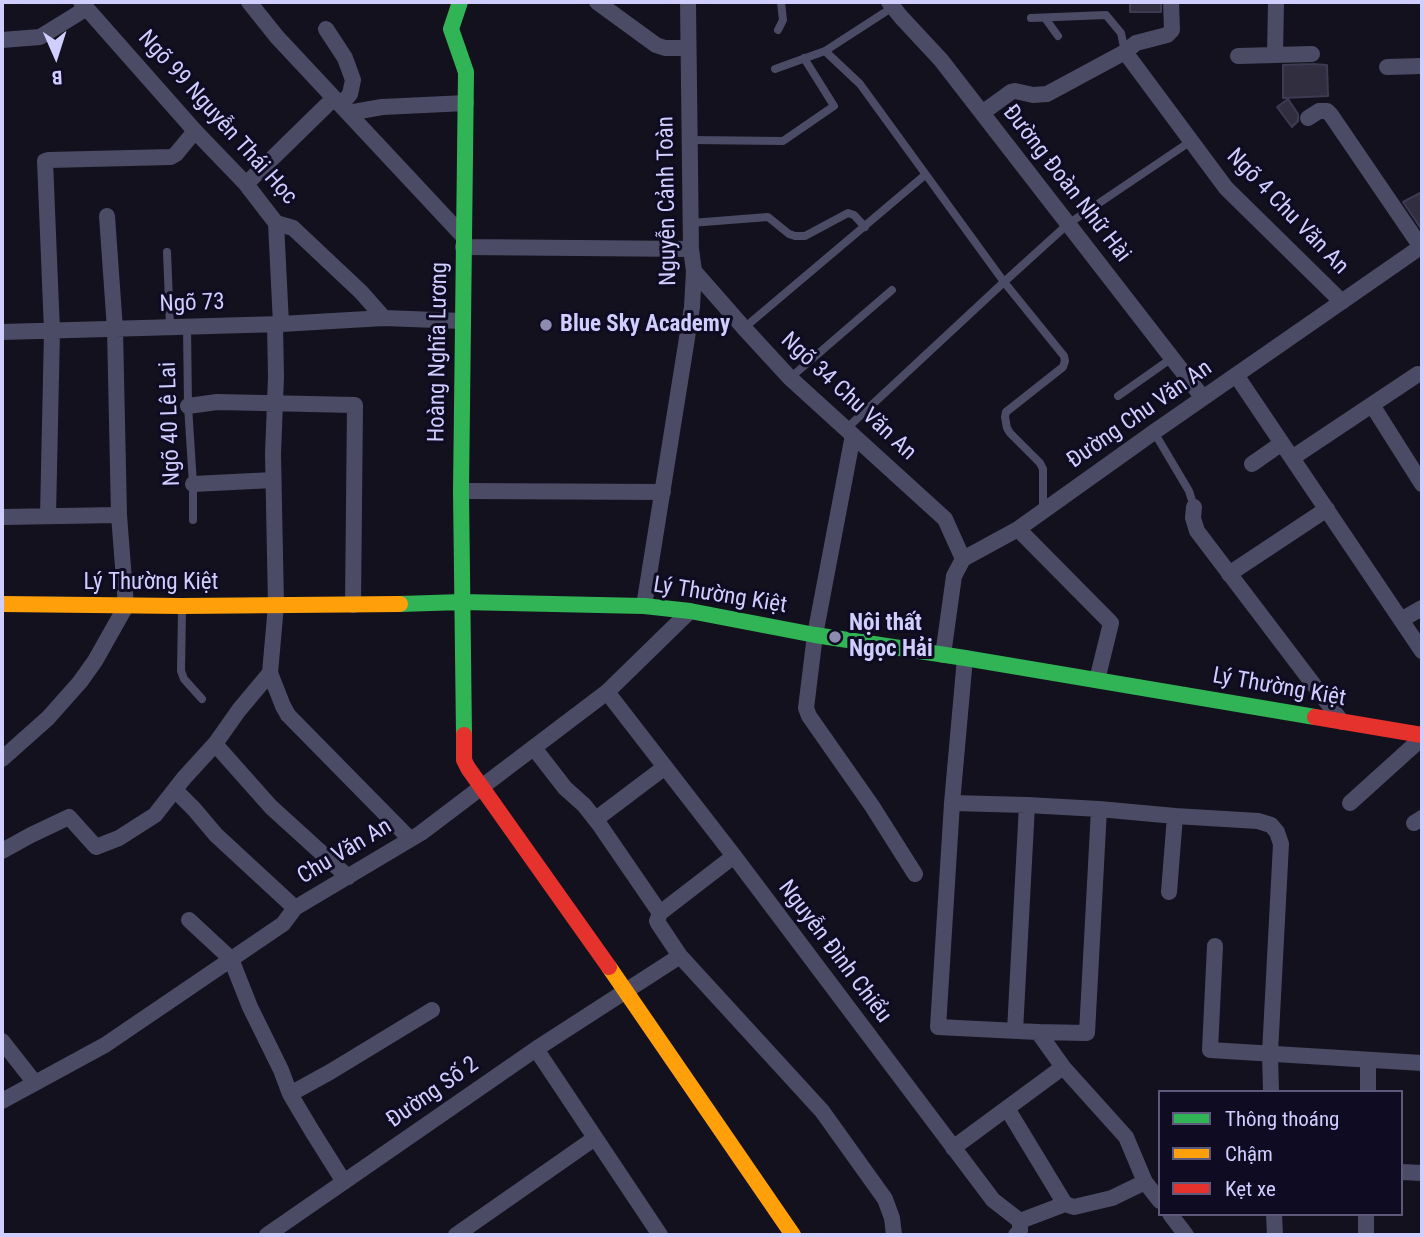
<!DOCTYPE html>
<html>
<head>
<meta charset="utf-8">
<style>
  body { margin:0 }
  #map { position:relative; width:1424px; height:1237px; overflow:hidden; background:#12111d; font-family:"Roboto Condensed",sans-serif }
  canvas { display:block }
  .frame { position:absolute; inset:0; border:4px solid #d0cdff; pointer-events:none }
  .legend { position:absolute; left:1158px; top:1090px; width:245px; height:126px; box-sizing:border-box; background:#0e0b23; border:2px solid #5c597b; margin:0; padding:9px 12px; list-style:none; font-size:21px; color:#d0cdff }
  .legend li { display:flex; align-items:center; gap:14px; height:35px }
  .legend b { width:35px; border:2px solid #5c597b }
  .north { position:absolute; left:21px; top:21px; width:70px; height:70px; -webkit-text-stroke:5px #0e0b23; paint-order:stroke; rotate:177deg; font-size:19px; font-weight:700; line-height:28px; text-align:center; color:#d0cdff }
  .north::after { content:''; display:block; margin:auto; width:24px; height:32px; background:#d0cdff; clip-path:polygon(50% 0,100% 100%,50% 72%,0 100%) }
</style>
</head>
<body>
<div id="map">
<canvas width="1424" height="1237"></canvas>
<div class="frame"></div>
<ul class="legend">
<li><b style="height:9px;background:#30b455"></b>Thông thoáng</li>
<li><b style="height:9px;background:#ff9f0a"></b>Chậm</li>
<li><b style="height:9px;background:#e5322d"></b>Kẹt xe</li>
</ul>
<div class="north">B</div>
</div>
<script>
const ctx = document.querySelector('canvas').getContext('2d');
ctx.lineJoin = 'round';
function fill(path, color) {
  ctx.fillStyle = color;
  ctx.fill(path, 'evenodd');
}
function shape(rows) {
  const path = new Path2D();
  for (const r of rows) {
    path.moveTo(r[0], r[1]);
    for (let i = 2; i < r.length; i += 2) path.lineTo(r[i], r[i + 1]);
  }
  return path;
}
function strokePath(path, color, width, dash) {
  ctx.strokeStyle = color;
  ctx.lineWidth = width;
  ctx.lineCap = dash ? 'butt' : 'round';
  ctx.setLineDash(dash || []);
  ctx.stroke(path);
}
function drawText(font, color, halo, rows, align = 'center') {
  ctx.font = font + ' "Roboto Condensed",sans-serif';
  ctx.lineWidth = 6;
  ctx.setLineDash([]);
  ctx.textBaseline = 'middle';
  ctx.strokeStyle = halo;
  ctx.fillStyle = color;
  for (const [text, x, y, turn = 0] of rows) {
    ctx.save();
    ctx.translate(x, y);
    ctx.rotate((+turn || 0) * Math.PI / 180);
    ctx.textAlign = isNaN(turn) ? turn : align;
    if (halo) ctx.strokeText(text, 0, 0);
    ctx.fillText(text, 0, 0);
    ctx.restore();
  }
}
const building = shape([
  [1130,2,1161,2,1161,12,1130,12,1130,2],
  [1312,64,1327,65,1328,96,1283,98,1283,65,1312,64],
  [1288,99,1298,114,1298,121,1292,127,1277,107,1288,99],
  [1422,192,1422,230,1403,202,1422,192]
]);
fill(building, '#302e3f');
strokePath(building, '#3d3a52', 2);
strokePath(shape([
  [1031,18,1106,15,1121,33,1125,52],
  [1045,18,1058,36],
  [778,30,783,20,781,2],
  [825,51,860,84,1004,282,1064,356,1065,361,1063,367,1006,412,1005,417,1007,428,1010,433,1040,463,1043,469,1043,510],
  [775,69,825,51,893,7],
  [690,140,783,141,834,106,804,58],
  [691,223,768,217,789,234,795,236,805,236,848,213,854,215,865,227],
  [167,252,170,327],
  [187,326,188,406,193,484,193,520],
  [744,328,925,175],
  [790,378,892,290],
  [1118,396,1172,358],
  [846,429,1004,282,1068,224,1191,141],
  [1154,432,1189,491,1194,507],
  [182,609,181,671,184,679,202,699]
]), '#4b4b66', 8);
strokePath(shape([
  [81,2,195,131,246,184,276,223,293,228,361,292,384,318],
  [249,2,277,37,463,236],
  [597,2,656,45,665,48,688,48],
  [889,2,901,17,941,60,1203,398],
  [326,29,345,58,353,80,350,94,341,105],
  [2,40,40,37,87,8],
  [1125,52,1226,188,1342,302],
  [1275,55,1276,2],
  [1238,56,1312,54],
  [1387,67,1422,66],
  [348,113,382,107,466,103],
  [982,113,1011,92,1015,91,1033,95,1047,94,1125,52,1136,43,1167,35,1172,30,1171,2],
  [1308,118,1319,111,1327,111,1331,115,1421,247],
  [246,184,334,98],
  [276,223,281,324],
  [463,247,691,249],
  [694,271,744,328,790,378,945,519,963,559],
  [2,332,281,324,384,318,462,321],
  [1236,375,1422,651],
  [1372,405,1422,484],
  [188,406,217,402,355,405,353,605],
  [853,435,815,635,806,708,809,716,872,806,915,874],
  [1292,458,1418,374],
  [1252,464,1282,443],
  [193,484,273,480],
  [461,491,663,492],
  [1194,507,1193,518,1197,531,1342,722],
  [48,516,52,331,45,161,48,160,171,157,176,154,195,131],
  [2,517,119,515],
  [1018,529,1111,623,1097,680],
  [1229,574,1327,509],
  [644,606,692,307,694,271,691,249,688,2],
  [1401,620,1422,608],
  [943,655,954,576,963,559,1018,529,1154,432,1422,246],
  [270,673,283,706,288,715,410,839],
  [607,692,734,856,993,1200,1020,1221,1020,1231,1016,1235],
  [215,744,271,807,348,877],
  [534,748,565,788,584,805,599,824],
  [2,759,48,718,80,682,95,661,126,606,119,515,115,329,107,216],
  [175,790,194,809,216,835,295,908],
  [952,803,965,658],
  [1350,803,1422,738],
  [1027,805,1099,809,1087,1033,1038,1032],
  [1099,809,1175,816,1169,892],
  [1175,816,1258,821,1271,825,1277,832,1281,844,1270,1053,1271,1092],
  [1414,823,1422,818],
  [2,851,31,835,69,817,96,847,119,838,155,815,184,778,215,744,239,710,270,673,276,605,273,454,276,377,275,324],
  [734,856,660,913,657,921,658,923,680,956,822,1111,885,1199,892,1218,894,1235],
  [660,913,599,824,599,820,600,816,665,767],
  [189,920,231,959,250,1007,281,1070,290,1094,330,1072,432,1010],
  [1215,946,1210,1050,1422,1063],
  [1015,1031,1027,805,952,803,938,1027,1038,1032,1063,1067],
  [2,1041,35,1083],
  [536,1049,660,1235],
  [1368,1092,1368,1060],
  [290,1094,312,1131,344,1182],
  [2,1101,105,1045,283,924,295,908,421,833,607,692,690,611],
  [1008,1110,1065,1204],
  [953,1148,1063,1067,1126,1137,1145,1182],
  [1401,1172,1422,1173],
  [1170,1214,1186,1235],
  [1274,1214,1275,1235],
  [1020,1221,1065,1204,1074,1207,1112,1198,1145,1182,1160,1201],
  [267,1235,536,1049,680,956],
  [456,1235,595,1138],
  [1366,1235,1366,1214]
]), '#4b4b66', 16);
strokePath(shape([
  [460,2,451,29,466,72,461,491,464,735],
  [400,604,462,602,644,606,690,611,815,635,965,658,1315,717]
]), '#30b455', 16);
strokePath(shape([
  [2,604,182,606,400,604],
  [609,967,793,1235]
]), '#ff9f0a', 16);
strokePath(shape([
  [1315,717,1422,735],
  [464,735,464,760,468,768,609,967]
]), '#e5322d', 16);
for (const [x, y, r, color] of [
  [546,325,7,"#8e8bb0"],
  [835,637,7,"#8e8bb0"]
]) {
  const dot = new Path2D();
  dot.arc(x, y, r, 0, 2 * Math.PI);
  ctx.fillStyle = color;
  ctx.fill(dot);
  strokePath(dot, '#0e0b23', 2.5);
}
drawText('23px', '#d0cdff', '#0e0b23', [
  ["Ngõ 99 Nguyễn Thái Học",217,118,48],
  ["Đường Đoàn Nhữ Hài",1066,184,52],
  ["Nguyễn Cảnh Toàn",668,201,-91],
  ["Ngõ 4 Chu Văn An",1287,212,46],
  ["Ngõ 73",192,304,-2],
  ["Hoàng Nghĩa Lương",439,352,-89],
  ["Ngõ 34 Chu Văn An",848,397,43],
  ["Đường Chu Văn An",1140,415,-35],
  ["Ngõ 40 Lê Lai",171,424,-92],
  ["Lý Thường Kiệt",151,583],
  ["Lý Thường Kiệt",720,596,9],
  ["Lý Thường Kiệt",1279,688,10],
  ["Chu Văn An",345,852,-31],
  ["Nguyễn Đình Chiểu",834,952,53],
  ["Đường Số 2",433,1093,-35]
]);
drawText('bold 23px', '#d0cdff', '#0e0b23', [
  ["Blue Sky Academy",560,325],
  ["Nội thất",849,624],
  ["Ngọc Hải",849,650]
], 'left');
</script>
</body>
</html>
